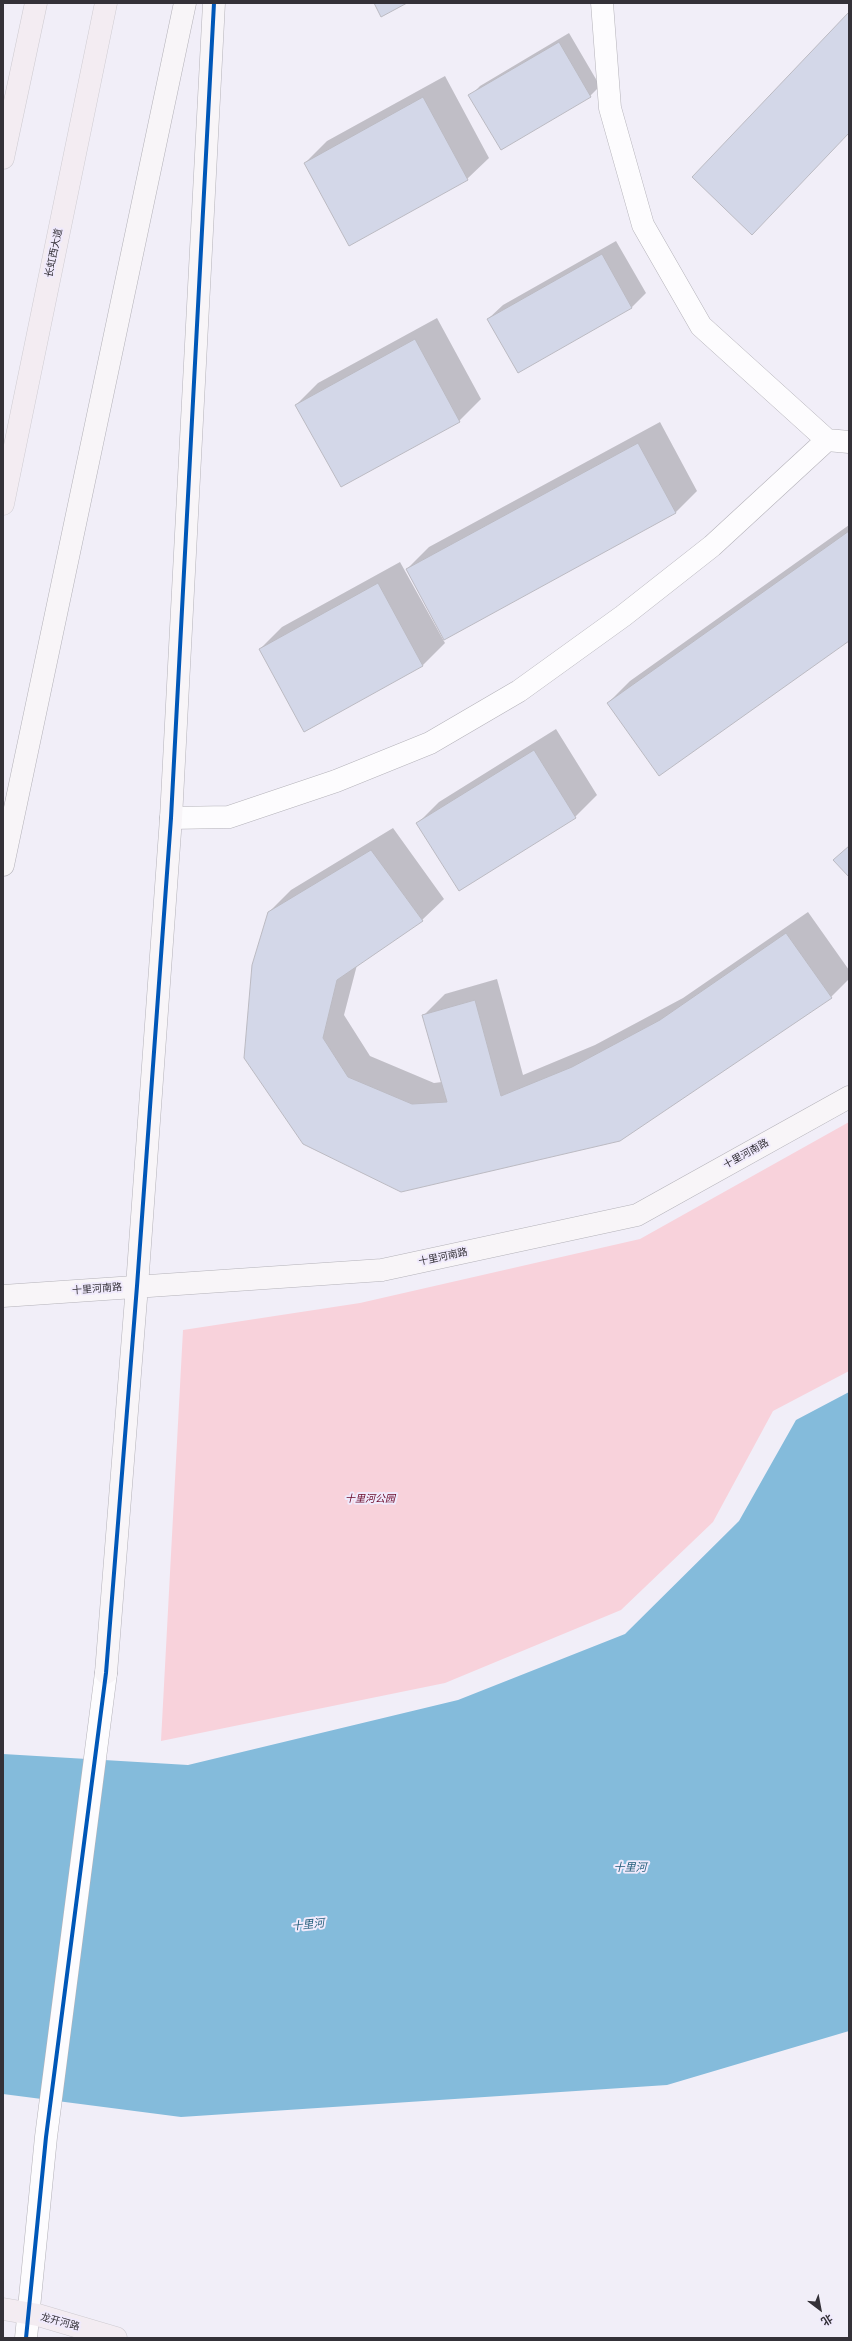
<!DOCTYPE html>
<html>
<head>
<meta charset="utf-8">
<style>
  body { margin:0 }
  #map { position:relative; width:852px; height:2341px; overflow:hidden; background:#f1eef8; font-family:"Roboto Serif","Noto Sans SC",serif }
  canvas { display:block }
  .frame { position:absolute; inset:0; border:4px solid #343138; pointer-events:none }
  .north { position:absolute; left:800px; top:2289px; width:40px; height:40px; -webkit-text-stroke:3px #f0eafc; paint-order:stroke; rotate:148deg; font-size:11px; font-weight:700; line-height:16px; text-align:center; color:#343138 }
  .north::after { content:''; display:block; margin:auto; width:14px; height:18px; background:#343138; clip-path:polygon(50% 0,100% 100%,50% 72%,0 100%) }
</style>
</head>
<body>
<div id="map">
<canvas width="852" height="2341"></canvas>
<div class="frame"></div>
<div class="north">北</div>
</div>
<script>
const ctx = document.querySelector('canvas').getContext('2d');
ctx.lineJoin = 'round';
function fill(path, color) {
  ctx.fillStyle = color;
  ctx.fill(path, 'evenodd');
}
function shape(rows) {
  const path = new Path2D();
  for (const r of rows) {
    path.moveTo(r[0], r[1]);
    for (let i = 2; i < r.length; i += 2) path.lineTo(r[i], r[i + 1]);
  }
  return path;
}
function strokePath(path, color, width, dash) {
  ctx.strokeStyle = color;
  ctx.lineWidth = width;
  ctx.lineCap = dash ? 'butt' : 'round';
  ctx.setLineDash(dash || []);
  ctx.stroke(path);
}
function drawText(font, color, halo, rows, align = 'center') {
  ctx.font = font + ' "Roboto Serif","Noto Sans SC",serif';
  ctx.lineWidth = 4;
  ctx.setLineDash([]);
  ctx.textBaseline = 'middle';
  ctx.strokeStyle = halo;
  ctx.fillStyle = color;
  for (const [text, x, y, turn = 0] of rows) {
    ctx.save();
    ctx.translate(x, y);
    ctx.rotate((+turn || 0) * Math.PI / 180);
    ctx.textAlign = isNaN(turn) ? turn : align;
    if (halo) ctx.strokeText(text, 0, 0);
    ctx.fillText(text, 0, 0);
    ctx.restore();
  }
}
fill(shape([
  [849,1122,849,1371,773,1411,713,1522,621,1610,445,1683,161,1741,183,1330,360,1303,640,1239]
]), '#f8d2db');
fill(shape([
  [849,1392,849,2031,667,2085,181,2117,3,2094,3,1754,188,1765,458,1700,625,1634,739,1521,796,1420]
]), '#84bbdb');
fill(shape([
  [569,33,600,86,590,96,501,149,470,96,480,86],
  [445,76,489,158,467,179,305,163,327,141],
  [616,241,646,293,632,307,518,372,488,319,503,305],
  [437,318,481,399,459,421,296,405,318,383],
  [660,422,697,491,675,513,407,569,429,547],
  [849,525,849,639,608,703,630,681],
  [400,562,445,643,423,665,304,730,260,649,282,627],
  [556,729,597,795,575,817,459,890,418,823,439,802],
  [393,828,444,899,422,920,357,965,344,1015,370,1056,434,1083,442,1082,423,1016,445,994,497,979,523,1075,595,1045,683,998,808,912,849,970,849,979,831,997,620,1140,304,1143,269,912,291,890]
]), '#0003');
const building = shape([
  [374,3,407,3,381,17,374,3],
  [849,12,849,133,752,235,692,177,849,12],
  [559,42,591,97,501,150,468,95,559,42],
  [423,97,468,180,349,246,304,163,423,97],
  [602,254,632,308,518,373,487,319,602,254],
  [415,339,460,422,341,487,295,405,415,339],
  [638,443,676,513,444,640,406,569,638,443],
  [849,531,849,641,659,776,607,703,849,531],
  [378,583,423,666,304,732,259,649,378,583],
  [534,750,576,818,459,891,416,823,534,750],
  [849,846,849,877,833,860,849,846],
  [371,850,423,921,337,980,323,1038,348,1077,412,1104,447,1102,422,1015,475,1000,501,1096,572,1067,660,1020,786,933,832,998,620,1141,401,1192,303,1144,244,1058,252,965,268,912,371,850]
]);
fill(building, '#d3d7e8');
strokePath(building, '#bbbac2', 1);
const street = shape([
  [602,3,610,108,643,225,701,326,827,440,849,442],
  [171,818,229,817,336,781,430,743,519,691,623,616,712,546,827,440],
  [26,2338,46,2137,106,1673]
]);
const secondary = shape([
  [3,865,185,3],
  [3,1296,382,1270,637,1215,849,1097],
  [106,1673,137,1286,171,818,214,3]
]);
const primary = shape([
  [3,158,36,3],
  [3,504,106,3],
  [3,2309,38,2315,116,2338]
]);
strokePath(street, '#b4b2b9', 23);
strokePath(secondary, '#b4b2b9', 23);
strokePath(primary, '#cecbd1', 23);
strokePath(street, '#fdfcfe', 22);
strokePath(secondary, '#f8f5f8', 22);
strokePath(primary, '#f3ecf2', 22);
strokePath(shape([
  [26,2338,46,2137,106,1673,137,1286,171,818,214,3]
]), '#0057b8', 4);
drawText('10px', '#343138', '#f0eafc', [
  ["长虹西大道",54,253,-78],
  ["十里河南路",746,1154,-29],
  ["十里河南路",443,1257,-12],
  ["十里河南路",97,1289,-4],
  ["龙开河路",60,2322,15]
]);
drawText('italic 10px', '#690727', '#f0eafc', [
  ["十里河公园",370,1499]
]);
drawText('italic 11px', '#1f5b78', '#f0eafc', [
  ["十里河",630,1868],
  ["十里河",308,1925,-6]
]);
</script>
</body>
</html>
